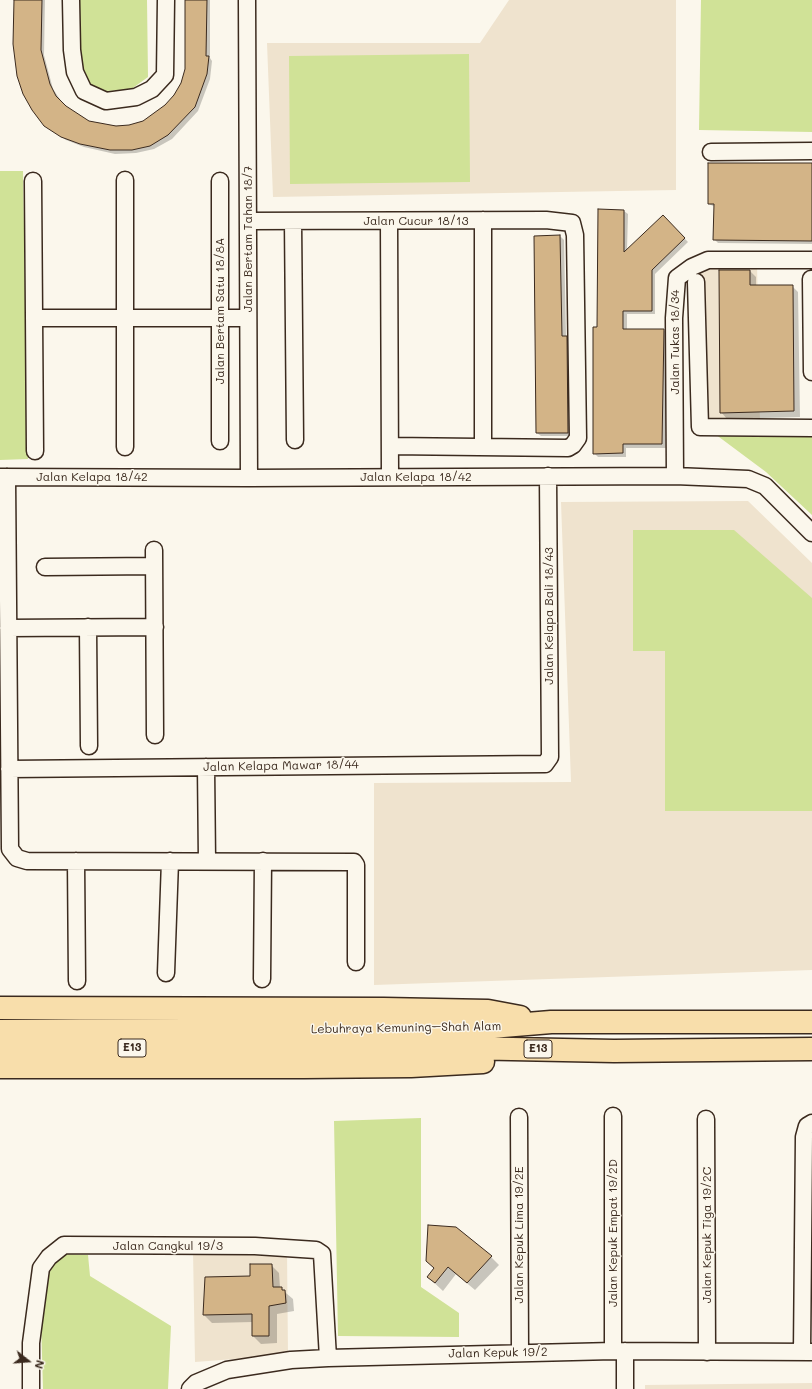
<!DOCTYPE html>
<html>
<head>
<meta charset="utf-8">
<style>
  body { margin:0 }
  #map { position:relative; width:812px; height:1389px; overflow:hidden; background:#fbf7ec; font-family:Mali,sans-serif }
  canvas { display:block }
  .north { position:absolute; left:8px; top:1341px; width:40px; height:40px; -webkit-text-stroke:3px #fbf7ec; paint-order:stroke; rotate:107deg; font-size:11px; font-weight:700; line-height:16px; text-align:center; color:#3b2a1e }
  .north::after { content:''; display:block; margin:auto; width:14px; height:18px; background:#3b2a1e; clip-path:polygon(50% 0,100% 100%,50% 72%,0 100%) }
</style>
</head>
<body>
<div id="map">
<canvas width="812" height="1389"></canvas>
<div class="north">N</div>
</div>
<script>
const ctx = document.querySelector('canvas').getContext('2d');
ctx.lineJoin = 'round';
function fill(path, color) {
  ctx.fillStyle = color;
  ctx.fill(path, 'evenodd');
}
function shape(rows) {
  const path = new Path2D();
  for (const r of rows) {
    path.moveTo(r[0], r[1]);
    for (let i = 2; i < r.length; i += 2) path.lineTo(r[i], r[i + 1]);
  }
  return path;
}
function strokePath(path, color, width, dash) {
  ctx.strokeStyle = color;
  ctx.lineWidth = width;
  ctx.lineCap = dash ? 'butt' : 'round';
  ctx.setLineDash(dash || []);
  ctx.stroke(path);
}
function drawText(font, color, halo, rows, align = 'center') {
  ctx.font = font + ' Mali,sans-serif';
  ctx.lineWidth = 3;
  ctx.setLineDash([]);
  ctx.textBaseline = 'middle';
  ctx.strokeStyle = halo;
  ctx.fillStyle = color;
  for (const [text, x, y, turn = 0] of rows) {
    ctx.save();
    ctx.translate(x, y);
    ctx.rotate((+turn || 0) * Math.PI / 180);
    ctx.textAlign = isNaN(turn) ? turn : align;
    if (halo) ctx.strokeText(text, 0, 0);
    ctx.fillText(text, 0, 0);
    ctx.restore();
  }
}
fill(shape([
  [509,0,676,0,676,190,273,197,267,43,480,43],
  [757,263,760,422,705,423,699,268],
  [748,501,812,563,812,970,374,985,374,783,571,782,561,502],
  [193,1251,287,1251,288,1355,195,1362],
  [812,1383,812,1389,645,1389,645,1385]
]), '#efe3ce');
fill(shape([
  [79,0,147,0,148,77,130,90,104,91,86,82,78,66],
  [701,0,812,0,812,132,699,130],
  [469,54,470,182,290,184,289,56],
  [0,171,23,171,28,459,0,460],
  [715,434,812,437,812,515,766,472],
  [633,530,734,530,812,598,812,811,665,811,665,651,633,651],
  [421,1118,421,1287,459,1313,459,1337,338,1336,334,1121],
  [65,1254,88,1255,90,1276,171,1326,168,1389,43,1389,40,1286,52,1261]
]), '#d0e297');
fill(shape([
  [15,0,45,0,44,55,53,89,66,108,88,122,102,125,130,126,143,122,166,106,182,83,186,70,186,0,210,0,210,58,212,61,210,79,198,111,172,139,154,149,136,153,115,154,84,147,66,140,46,126],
  [812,164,812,244,718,243,714,239,715,207,709,204],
  [624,211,628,214,627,250,663,216,688,242,655,274,655,314,627,314,627,330,664,330,667,334,666,448,626,448,626,457,598,457,594,453,598,328],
  [560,236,564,240,566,336,570,341,571,436,541,436,537,433,535,237],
  [750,271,756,277,756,286,792,286,798,292,800,417,727,419,721,412],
  [491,1257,499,1265,475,1290,456,1274,443,1291,428,1277,435,1269],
  [271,1265,279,1273,280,1288,293,1299,294,1311,277,1314,277,1343,261,1344,253,1336,253,1322,212,1323,204,1315,251,1277]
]), '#0003');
const building = shape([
  [14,0,42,0,41,50,50,84,56,96,66,106,89,121,116,126,129,125,143,121,165,105,174,95,181,83,185,69,185,0,207,0,206,56,209,56,207,74,195,107,168,135,150,146,132,150,110,150,80,144,61,137,44,126,32,110,23,94,17,76,13,44,14,0],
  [708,163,812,163,812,241,713,240,714,204,708,204,708,163],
  [598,209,624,210,624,252,663,215,685,238,652,270,652,311,623,311,623,329,664,329,662,444,623,444,623,453,593,454,593,327,597,327,598,209],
  [560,235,562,336,567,336,568,433,536,433,534,236,560,235],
  [719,270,750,270,750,285,793,285,794,411,720,413,719,270],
  [428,1225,456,1227,492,1256,467,1283,448,1267,435,1283,427,1277,434,1268,426,1261,428,1225],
  [250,1264,272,1264,273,1287,282,1287,282,1290,285,1290,286,1303,269,1306,269,1336,252,1336,252,1314,203,1315,205,1277,250,1276,250,1264]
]);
fill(building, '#d3b487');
strokePath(building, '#3b2a1e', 1);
const minor = shape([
  [71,0,72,50,75,72,84,91,106,101,136,97,152,89,165,75,166,0],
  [247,0,249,478],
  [711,152,812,151],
  [33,181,35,451],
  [483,220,483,447],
  [248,221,546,220,572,223,575,235,578,438,573,445,568,448,390,446],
  [293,221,295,440],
  [389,221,390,476],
  [811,279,812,372],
  [696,282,700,427,812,428],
  [34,318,248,318],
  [220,441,220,181],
  [125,447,125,180],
  [675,476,674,318,677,278,692,267,708,260,812,260],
  [0,477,249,478,675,476,748,479,765,486,812,533],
  [7,477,10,849,17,858,27,861,354,862,356,865,356,962],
  [154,550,155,735],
  [45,567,154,566],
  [88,627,89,746],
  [8,628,155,627],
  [206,767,207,861],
  [9,769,545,764,550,757,548,476],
  [76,861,77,981],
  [166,973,170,861],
  [262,979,263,861],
  [519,1117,520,1353],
  [706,1119,707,1352],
  [613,1351,613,1116],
  [625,1351,625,1389],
  [802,1352,804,1137,807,1126,812,1123],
  [31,1389,31,1343,41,1268,49,1257,64,1245,255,1246,316,1250,322,1254,328,1358],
  [190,1389,196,1383,227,1370,291,1360,328,1358,613,1351,812,1352]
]);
const highway = shape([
  [0,1008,384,1009,488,1011,520,1017],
  [0,1031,479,1028,551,1022,812,1022],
  [0,1049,359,1046,614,1051,812,1049],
  [0,1067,304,1067,411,1066,483,1062]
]);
strokePath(minor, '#3b2a1e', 19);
strokePath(highway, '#3b2a1e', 25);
strokePath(minor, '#fbf7ec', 16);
strokePath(highway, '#f8deab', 22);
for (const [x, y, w] of [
  [132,1048,28],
  [538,1049,28]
]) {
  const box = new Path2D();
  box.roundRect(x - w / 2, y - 9, w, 18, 3);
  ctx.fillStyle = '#fbf7ec';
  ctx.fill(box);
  strokePath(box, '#3b2a1e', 1);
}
drawText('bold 11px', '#3b2a1e', null, [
  ["E13",132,1048],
  ["E13",538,1049]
]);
drawText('12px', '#3b2a1e', '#fbf7ec', [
  ["Jalan Cucur 18/13",416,221],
  ["Jalan Bertam Tahan 18/7",248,239,-90],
  ["Jalan Bertam Satu 18/8A",220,311,-90],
  ["Jalan Tukas 18/34",675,342,-90],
  ["Jalan Kelapa 18/42",92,477],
  ["Jalan Kelapa 18/42",416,477],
  ["Jalan Kelapa Bali 18/43",549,616,-90],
  ["Jalan Kelapa Mawar 18/44",281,766,-1],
  ["Lebuhraya Kemuning–Shah Alam",406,1028,-1],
  ["Jalan Kepuk Empat 19/2D",613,1233,-90],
  ["Jalan Kepuk Lima 19/2E",519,1235,-90],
  ["Jalan Kepuk Tiga 19/2C",707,1235,-90],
  ["Jalan Cangkul 19/3",168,1246],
  ["Jalan Kepuk 19/2",498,1353,-1]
]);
</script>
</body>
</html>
